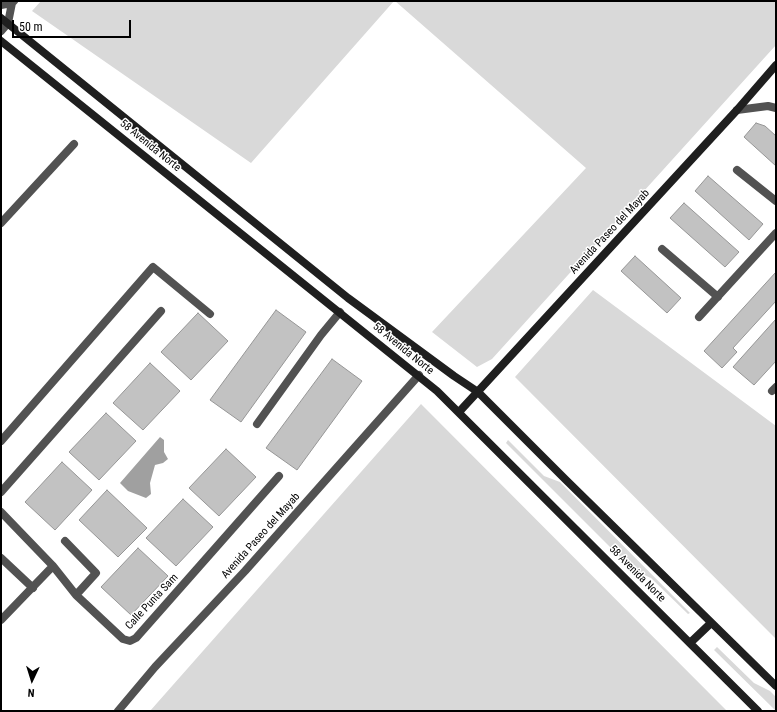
<!DOCTYPE html>
<html>
<head>
<meta charset="utf-8">
<style>
  body { margin:0 }
  #map { position:relative; width:777px; height:712px; overflow:hidden; background:#fff; font-family:"Roboto Condensed",sans-serif }
  canvas { display:block }
  .frame { position:absolute; inset:0; border:2px solid #000; pointer-events:none }
  .north { position:absolute; left:12px; top:660px; width:40px; height:40px; -webkit-text-stroke:3px #fff; paint-order:stroke; rotate:184deg; font-size:11px; font-weight:700; line-height:16px; text-align:center; color:#000 }
  .north::after { content:''; display:block; margin:auto; width:14px; height:18px; background:#000; clip-path:polygon(50% 0,100% 100%,50% 72%,0 100%) }
  .scale { position:absolute; left:12px; top:20px; width:119px; height:18px; box-sizing:border-box; border:2px solid #000; border-top:0; padding-left:5px; font-size:12px; line-height:14px; white-space:nowrap; color:#000; -webkit-text-stroke:3px #fff; paint-order:stroke }
</style>
</head>
<body>
<div id="map">
<canvas width="777" height="712"></canvas>
<div class="frame"></div>
<div class="north">N</div>
<div class="scale">50 m</div>
</div>
<script>
const ctx = document.querySelector('canvas').getContext('2d');
ctx.lineJoin = 'round';
function fill(path, color) {
  ctx.fillStyle = color;
  ctx.fill(path, 'evenodd');
}
function shape(rows) {
  const path = new Path2D();
  for (const r of rows) {
    path.moveTo(r[0], r[1]);
    for (let i = 2; i < r.length; i += 2) path.lineTo(r[i], r[i + 1]);
  }
  return path;
}
function strokePath(path, color, width, dash) {
  ctx.strokeStyle = color;
  ctx.lineWidth = width;
  ctx.lineCap = dash ? 'butt' : 'round';
  ctx.setLineDash(dash || []);
  ctx.stroke(path);
}
function drawText(font, color, halo, rows, align = 'center') {
  ctx.font = font + ' "Roboto Condensed",sans-serif';
  ctx.lineWidth = 3;
  ctx.setLineDash([]);
  ctx.textBaseline = 'middle';
  ctx.strokeStyle = halo;
  ctx.fillStyle = color;
  for (const [text, x, y, turn = 0] of rows) {
    ctx.save();
    ctx.translate(x, y);
    ctx.rotate((+turn || 0) * Math.PI / 180);
    ctx.textAlign = isNaN(turn) ? turn : align;
    if (halo) ctx.strokeText(text, 0, 0);
    ctx.fillText(text, 0, 0);
    ctx.restore();
  }
}
fill(shape([
  [41,1,394,1,251,163,32,11],
  [395,1,776,1,776,45,492,359,477,367,432,332,586,168],
  [593,290,776,426,776,639,515,377],
  [421,404,727,711,150,711],
  [508,440,544,476,560,482,690,613,688,614,651,578,633,570,506,443],
  [717,647,754,683,770,691,776,697,776,711,714,650]
]), '#d9d9d9');
fill(shape([
  [160,437,164,440,164,452,168,459,163,463,155,465,150,483,151,494,146,498,128,491,120,483]
]), '#a0a0a0');
const building = shape([
  [756,123,765,126,776,136,776,166,744,137,756,123],
  [708,176,763,224,749,240,695,191,708,176],
  [684,203,739,252,725,267,670,218,684,203],
  [635,256,681,298,667,313,621,271,635,256],
  [776,272,776,301,733,348,737,352,722,368,704,351,776,272],
  [276,310,306,332,241,422,210,400,276,310],
  [198,313,228,341,191,380,161,352,198,313],
  [776,319,776,361,754,385,733,367,776,319],
  [332,359,362,381,297,470,266,448,332,359],
  [150,363,180,391,143,430,113,403,150,363],
  [106,413,136,441,99,480,69,452,106,413],
  [226,449,256,477,219,516,189,488,226,449],
  [62,462,92,490,55,530,25,502,62,462],
  [107,490,147,528,118,557,79,520,107,490],
  [183,499,213,527,176,566,146,538,183,499],
  [138,548,168,576,131,615,101,587,138,548]
]);
fill(building, '#c2c2c2');
strokePath(building, '#969696', 1);
strokePath(shape([
  [737,110,768,106,776,108],
  [737,170,776,201],
  [1,223,74,144],
  [662,249,718,297],
  [699,317,776,233],
  [772,391,776,387],
  [257,424,321,335,340,312],
  [1,441,153,267,210,314],
  [1,492,161,311],
  [1,512,53,566,76,595,123,639,130,641,136,638,279,476],
  [65,541,96,573,76,595],
  [1,558,33,588],
  [1,620,53,566]
]), '#525252', 8);
strokePath(shape([
  [1,5,12,3,14,1],
  [1,31,8,23,12,3],
  [118,711,155,667,245,571,419,375]
]), '#525252', 8);
strokePath(shape([
  [1,18,348,298,454,376,478,392,565,479,776,686],
  [1,41,437,391,758,711],
  [459,412,737,110,776,65],
  [690,643,711,623]
]), '#1f1f1f', 8);
drawText('11px', '#000', '#fff', [
  ["58 Avenida Norte",150,146,39],
  ["Avenida Paseo del Mayab",610,232,-47],
  ["58 Avenida Norte",403,349,39],
  ["Avenida Paseo del Mayab",261,536,-48],
  ["58 Avenida Norte",637,574,45],
  ["Calle Punta Sam",152,602,-47]
]);
</script>
</body>
</html>
